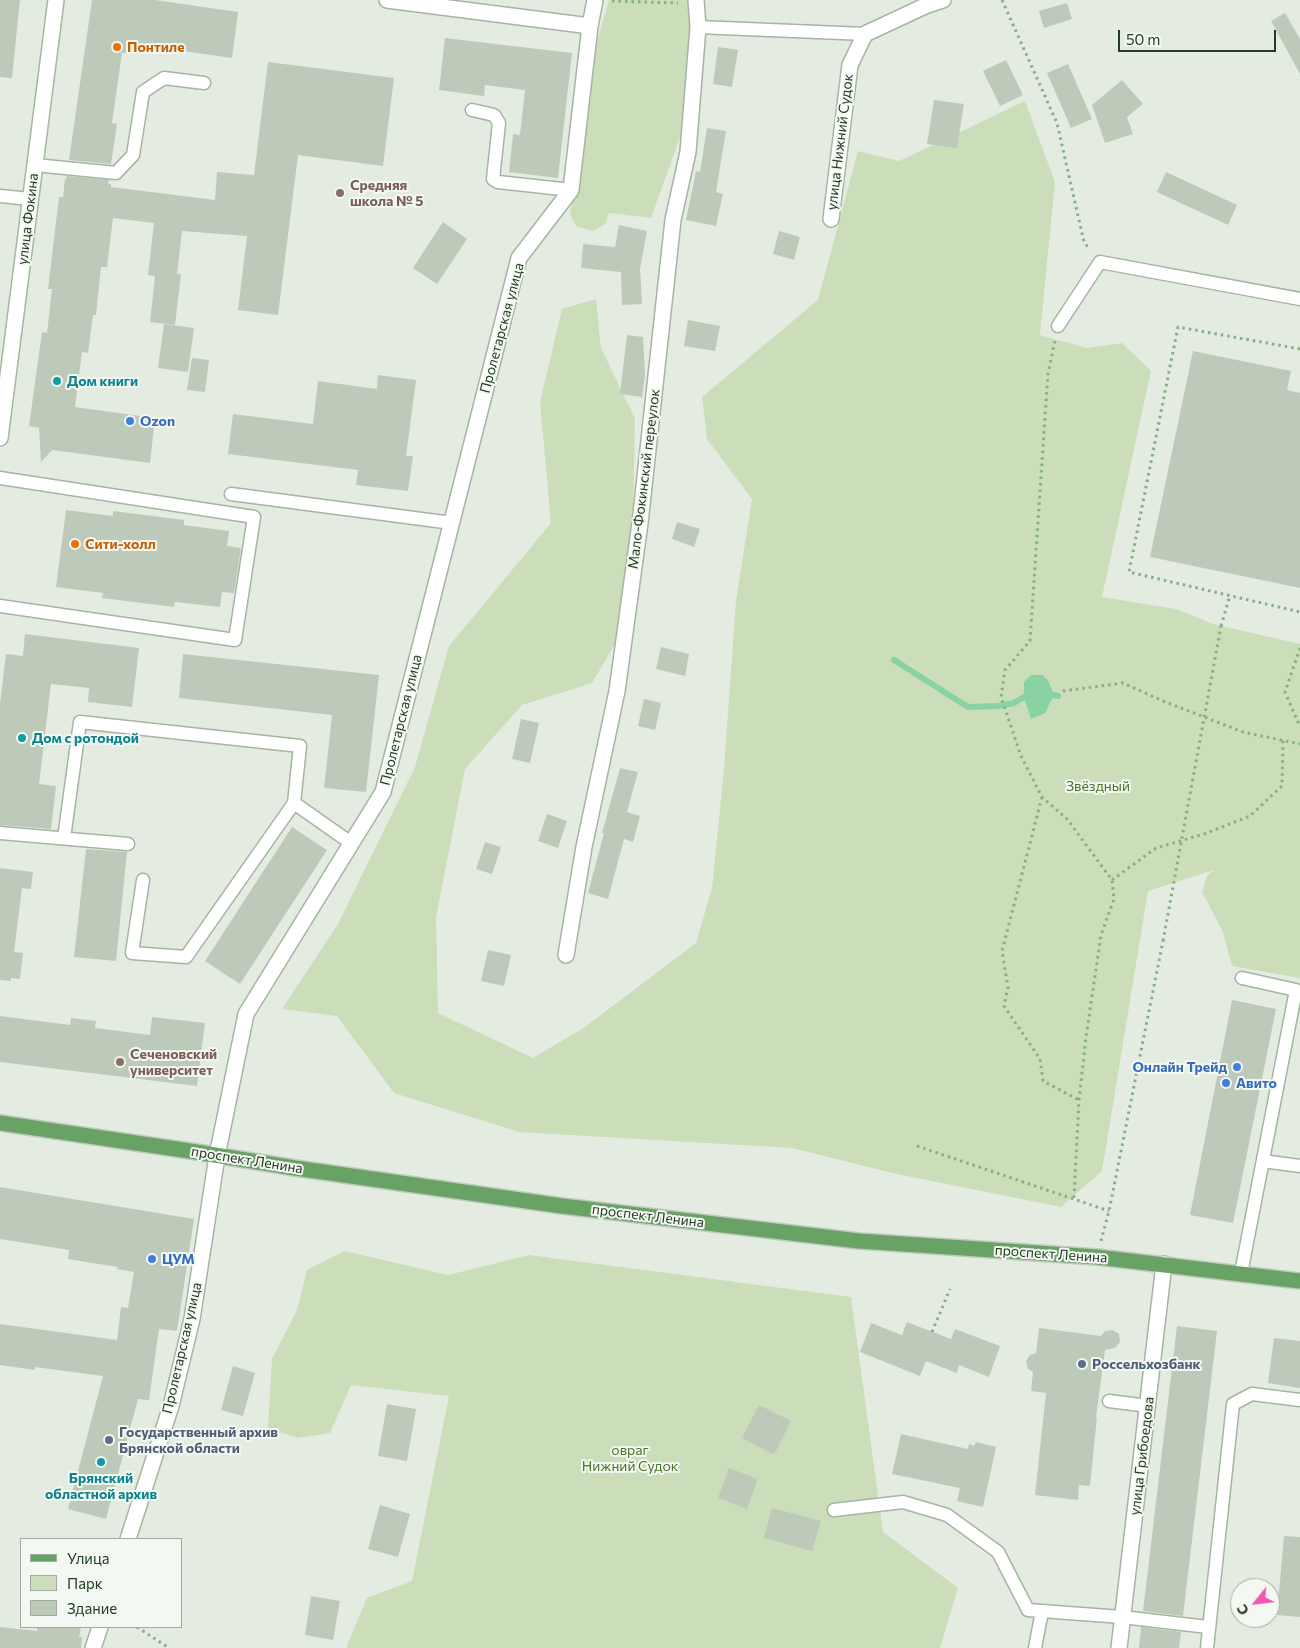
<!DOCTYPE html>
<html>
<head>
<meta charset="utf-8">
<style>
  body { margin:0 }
  #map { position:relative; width:1300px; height:1648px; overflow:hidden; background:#e4ece1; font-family:Commissioner,sans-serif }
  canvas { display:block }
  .legend { position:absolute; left:20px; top:1538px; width:162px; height:90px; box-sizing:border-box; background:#f4f8f2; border:1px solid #a0ad9e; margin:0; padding:6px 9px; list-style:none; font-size:15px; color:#233d21 }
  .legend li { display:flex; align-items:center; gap:10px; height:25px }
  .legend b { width:25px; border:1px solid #a0ad9e }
  .north { position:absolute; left:1230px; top:1578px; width:50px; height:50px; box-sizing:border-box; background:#f4f8f2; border:1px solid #a0ad9e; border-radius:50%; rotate:241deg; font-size:14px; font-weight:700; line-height:20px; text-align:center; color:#233d21 }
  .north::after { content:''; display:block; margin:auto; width:18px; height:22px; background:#f357ad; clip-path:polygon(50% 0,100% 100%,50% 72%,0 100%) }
  .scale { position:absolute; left:1118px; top:30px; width:158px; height:22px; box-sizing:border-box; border:2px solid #233d21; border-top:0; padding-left:6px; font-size:15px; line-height:18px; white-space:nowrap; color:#233d21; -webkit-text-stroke:4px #f4f8f2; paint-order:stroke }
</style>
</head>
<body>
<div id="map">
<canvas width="1300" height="1648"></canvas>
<ul class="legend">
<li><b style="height:6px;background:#68a265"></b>Улица</li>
<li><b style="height:14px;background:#ccddba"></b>Парк</li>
<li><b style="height:14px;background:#bdcab9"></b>Здание</li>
</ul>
<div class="north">С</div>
<div class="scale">50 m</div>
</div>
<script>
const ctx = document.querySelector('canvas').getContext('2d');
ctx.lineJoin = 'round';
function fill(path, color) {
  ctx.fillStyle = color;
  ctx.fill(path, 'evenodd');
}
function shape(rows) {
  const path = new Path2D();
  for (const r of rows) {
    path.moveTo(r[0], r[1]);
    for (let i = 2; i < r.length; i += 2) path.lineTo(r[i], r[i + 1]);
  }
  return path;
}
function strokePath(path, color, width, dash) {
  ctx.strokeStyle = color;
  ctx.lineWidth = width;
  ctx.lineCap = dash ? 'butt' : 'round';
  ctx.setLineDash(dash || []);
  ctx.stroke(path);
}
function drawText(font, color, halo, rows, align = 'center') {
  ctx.font = font + ' Commissioner,sans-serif';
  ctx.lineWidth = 4;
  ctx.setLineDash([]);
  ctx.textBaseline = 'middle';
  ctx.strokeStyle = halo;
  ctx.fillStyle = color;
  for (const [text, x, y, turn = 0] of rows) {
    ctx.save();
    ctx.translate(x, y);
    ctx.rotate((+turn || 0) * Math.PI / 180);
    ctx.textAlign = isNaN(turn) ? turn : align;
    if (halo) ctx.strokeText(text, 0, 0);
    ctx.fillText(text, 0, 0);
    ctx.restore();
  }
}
fill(shape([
  [609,0,691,0,692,27,680,137,651,218,609,213,605,224,593,231,576,226,570,214,596,46],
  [1025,101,1055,182,1040,335,1087,348,1122,343,1151,371,1102,597,1176,609,1213,624,1300,644,1300,978,1232,966,1223,932,1202,892,1207,876,1214,870,1148,891,1102,1171,1061,1207,892,1173,792,1148,519,1132,394,1093,337,1016,282,1009,338,924,415,767,449,646,551,523,540,402,562,309,596,299,601,348,635,419,632,560,618,639,592,683,522,705,465,769,436,917,438,1013,533,1058,585,1027,696,943,712,888,724,769,736,601,752,499,707,439,702,397,818,300,858,151,899,161],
  [345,1251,448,1275,529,1255,851,1297,883,1532,958,1588,940,1648,346,1648,367,1598,412,1581,449,1396,351,1385,330,1433,297,1438,268,1428,272,1359,297,1310,307,1270]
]), '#ccddba');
fill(shape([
  [1031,675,1043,675,1049,682,1054,695,1045,713,1031,719,1024,697,1024,682]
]), '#88d2a3');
strokePath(shape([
  [894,660,968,707,998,706,1014,703,1024,697],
  [1054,695,1058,696]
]), '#88d2a3', 6);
fill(shape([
  [0,0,20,0,12,78,0,77],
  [92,0,155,0,238,12,232,58,127,43,126,53,122,53,112,123,117,124,111,164,69,160],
  [1067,3,1072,19,1044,28,1039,11],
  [1285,13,1300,39,1300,74,1271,21],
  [445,38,572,53,558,178,509,172,513,134,520,135,525,90,485,85,484,96,439,90],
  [718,47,738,50,732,87,713,84],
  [1006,60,1023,95,1000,106,983,71],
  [268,62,394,78,383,166,298,155,278,315,238,310,247,236,182,231,177,274,181,274,175,325,150,322,155,276,148,275,154,223,113,218,107,267,101,267,96,315,93,315,88,353,82,352,75,407,155,418,150,463,52,450,41,462,39,428,29,426,42,332,47,333,52,289,48,289,59,197,63,197,65,179,66,179,67,176,109,180,108,184,111,184,111,187,215,200,217,172,254,175],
  [1068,64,1092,119,1071,128,1047,73],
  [1122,80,1143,104,1127,117,1133,134,1105,143,1092,105],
  [934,100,964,104,957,148,927,144],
  [707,128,726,131,716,192,723,194,716,226,686,220,696,171,700,172],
  [1166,172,1237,205,1228,225,1157,192],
  [443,222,467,239,437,284,413,268],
  [619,225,647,231,640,269,642,304,622,305,621,272,581,268,583,244,615,247],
  [779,231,800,237,794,260,773,254],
  [688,320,720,326,715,351,684,346],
  [164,324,194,328,188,372,158,368],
  [627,335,643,337,645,375,642,397,620,394],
  [1193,351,1291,371,1287,390,1300,393,1300,588,1150,557],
  [192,358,209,360,205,392,187,390],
  [378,375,416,380,406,456,413,456,408,491,356,485,358,470,228,454,233,414,313,424,318,381,377,389],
  [66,510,113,516,113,511,184,520,184,525,229,531,227,546,241,548,234,593,222,592,220,607,175,602,174,607,102,598,103,593,56,587],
  [677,522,700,529,694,547,672,539],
  [25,634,139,648,132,707,88,702,89,688,51,684,39,784,56,786,51,829,0,825,0,704,6,654,23,656],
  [661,647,689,654,685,676,656,669],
  [183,654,379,675,366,792,324,788,332,715,179,698],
  [644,699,661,703,655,730,638,726],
  [521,719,539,723,530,763,512,759],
  [620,768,638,772,627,812,640,816,633,842,624,839,608,899,588,893,604,833,602,833],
  [547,814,567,821,558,848,538,841],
  [292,827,327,850,240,984,205,961],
  [485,842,501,847,492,874,476,869],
  [86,849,127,852,116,961,74,957],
  [0,868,33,872,31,889,22,888,14,952,23,953,20,979,11,978,11,981,0,980],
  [488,950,511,955,504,986,481,981],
  [1232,1000,1276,1009,1233,1223,1190,1215],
  [0,1016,70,1025,71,1018,96,1021,95,1028,150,1035,152,1017,205,1023,197,1086,0,1062],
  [0,1187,194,1219,177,1331,159,1329,149,1400,138,1399,106,1519,68,1509,103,1376,35,1367,35,1370,0,1365,0,1324,117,1340,121,1307,128,1308,134,1272,117,1269,118,1267,68,1259,69,1250,0,1239],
  [907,1322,951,1339,955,1329,1000,1346,989,1377,959,1365,957,1373,926,1361,920,1376,860,1352,871,1323,902,1335],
  [1177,1326,1217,1331,1183,1616,1143,1611],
  [1039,1328,1101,1336,1105,1331,1112,1330,1119,1334,1120,1342,1115,1348,1105,1350,1096,1417,1097,1417,1090,1486,1079,1485,1078,1500,1035,1495,1046,1393,1031,1391,1033,1372,1028,1369,1026,1361,1030,1355,1036,1353],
  [1274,1338,1300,1341,1300,1388,1268,1383],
  [233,1366,255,1373,243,1416,221,1410],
  [387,1404,416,1409,407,1461,378,1456],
  [759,1405,791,1421,774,1455,742,1438],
  [901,1434,968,1449,969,1444,974,1446,976,1442,996,1447,983,1507,957,1501,960,1488,892,1474],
  [729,1468,758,1479,747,1509,718,1498],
  [380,1505,410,1514,398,1557,368,1549],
  [772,1508,821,1521,812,1551,764,1538],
  [1284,1536,1300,1537,1300,1617,1277,1615],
  [311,1596,340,1601,333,1640,305,1635],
  [0,1627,37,1631,37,1627,81,1627,79,1637,82,1637,81,1648,0,1648],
  [1141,1627,1181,1632,1179,1648,1139,1648]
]), '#bdcab9');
const service = shape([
  [698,27,865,34],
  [472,110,494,115,499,123,493,179,498,182,571,190],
  [35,165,116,173,133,155,143,92,164,78,204,83],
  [0,196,30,199],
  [1058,326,1100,262,1300,299],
  [0,478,254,517,235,640,0,606],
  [231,494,452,523],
  [294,803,351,843],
  [0,833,128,844],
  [64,838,80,722,300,746,294,803,186,957,132,953,143,880],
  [1263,1161,1300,1166],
  [1241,1273,1296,990,1242,978],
  [1109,1401,1148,1406],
  [834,1510,903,1502,947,1515,998,1552,1028,1610,1122,1617,1208,1627],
  [1035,1648,1042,1611],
  [1207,1648,1233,1404,1252,1394,1300,1400]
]);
const minor = shape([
  [387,0,590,26],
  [831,219,850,65,865,34,925,6,943,0],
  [566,955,584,847,617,691,640,523,673,220,688,152,698,27,696,0],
  [128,1539,171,1406,192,1319,217,1156,246,1014,383,792,519,258,571,190,590,26,595,0],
  [93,1648,100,1627],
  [1119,1648,1164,1264]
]);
const secondary = shape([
  [0,438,56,0]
]);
const primary = shape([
  [0,1123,190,1151,295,1168,562,1206,859,1241,1097,1257,1300,1281]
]);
strokePath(service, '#a6b4a4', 15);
strokePath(minor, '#a6b4a4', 18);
strokePath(secondary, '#a3b89f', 18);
strokePath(primary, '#c1c9c1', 18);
strokePath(shape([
  [1002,0,1057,123,1084,242,1090,250],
  [612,1,678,3],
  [1055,341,1048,373,1030,641,1005,670,1001,697,1021,756,1042,797,1067,819,1112,880,1114,899,1101,935,1086,1037,1079,1100,1074,1198],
  [1300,349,1178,327,1129,572,1300,612],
  [1221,626,1230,595],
  [1300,648,1285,692,1300,727],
  [1063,691,1123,683,1163,701,1243,732,1300,744],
  [1042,797,1002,951,1008,987,1004,1006,1040,1059,1043,1081,1079,1100],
  [1112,880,1156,848,1204,834,1250,816,1282,786,1283,740],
  [917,1146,1109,1211],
  [1101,1241,1109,1211,1163,941],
  [932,1332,950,1289],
  [137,1627,169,1648]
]), '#86b081', 3, [2.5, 4]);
strokePath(service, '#fff', 12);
strokePath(minor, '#fff', 15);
strokePath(secondary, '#fff', 15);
strokePath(primary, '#68a265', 15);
strokePath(shape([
  [1163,941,1221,626]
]), '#86b081', 3, [2.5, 4]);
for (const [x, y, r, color] of [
  [117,47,5,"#e8710a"],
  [340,193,5,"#8d6e63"],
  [57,381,5,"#0f9aa8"],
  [130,421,5,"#3f7fe0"],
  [75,544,5,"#e8710a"],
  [22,738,5,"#0f9aa8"],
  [120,1062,5,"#8d6e63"],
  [1237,1067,5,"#3f7fe0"],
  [1226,1083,5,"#3f7fe0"],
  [152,1259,5,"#3f7fe0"],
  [1082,1364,5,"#5c6f8a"],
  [109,1440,5,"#5c6f8a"],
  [101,1462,5,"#0f9aa8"]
]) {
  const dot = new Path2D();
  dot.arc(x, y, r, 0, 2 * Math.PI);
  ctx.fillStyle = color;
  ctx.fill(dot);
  strokePath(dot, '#f4f8f2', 2);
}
drawText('bold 14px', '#c56008', '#f4f8f2', [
  ["Понтиле",127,47],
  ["Сити-холл",85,544]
], 'left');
drawText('14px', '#233d21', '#f4f8f2', [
  ["улица Нижний Судок",840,142,-83],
  ["улица Фокина",28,219,-83],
  ["Пролетарская улица",502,328,-75],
  ["Мало-Фокинский переулок",644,479,-83],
  ["Пролетарская улица",401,720,-76],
  ["проспект Ленина",247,1160,9],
  ["проспект Ленина",648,1216,7],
  ["проспект Ленина",1051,1254,4],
  ["Пролетарская улица",182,1348,-77],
  ["улица Грибоедова",1142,1456,-83]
]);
drawText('bold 14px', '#785e54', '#f4f8f2', [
  ["Средняя",350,185],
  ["школа № 5",350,201],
  ["Сеченовский",130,1054],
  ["университет",130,1070]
], 'left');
drawText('bold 14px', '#0d838f', '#f4f8f2', [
  ["Дом книги",67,381],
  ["Дом с ротондой",32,738],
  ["Брянский",101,1478,"center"],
  ["областной архив",101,1494,"center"]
], 'left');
drawText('bold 14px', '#366cbe', '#f4f8f2', [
  ["Ozon",140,421],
  ["Онлайн Трейд",1227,1067,"right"],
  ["Авито",1236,1083],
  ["ЦУМ",162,1259]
], 'left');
drawText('14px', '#49742b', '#f4f8f2', [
  ["Звёздный",1098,786],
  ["овраг",630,1450],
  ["Нижний Судок",630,1466]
]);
drawText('bold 14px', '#4e5e75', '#f4f8f2', [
  ["Россельхозбанк",1092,1364],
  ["Государственный архив",119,1432],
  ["Брянской области",119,1448]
], 'left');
</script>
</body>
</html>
